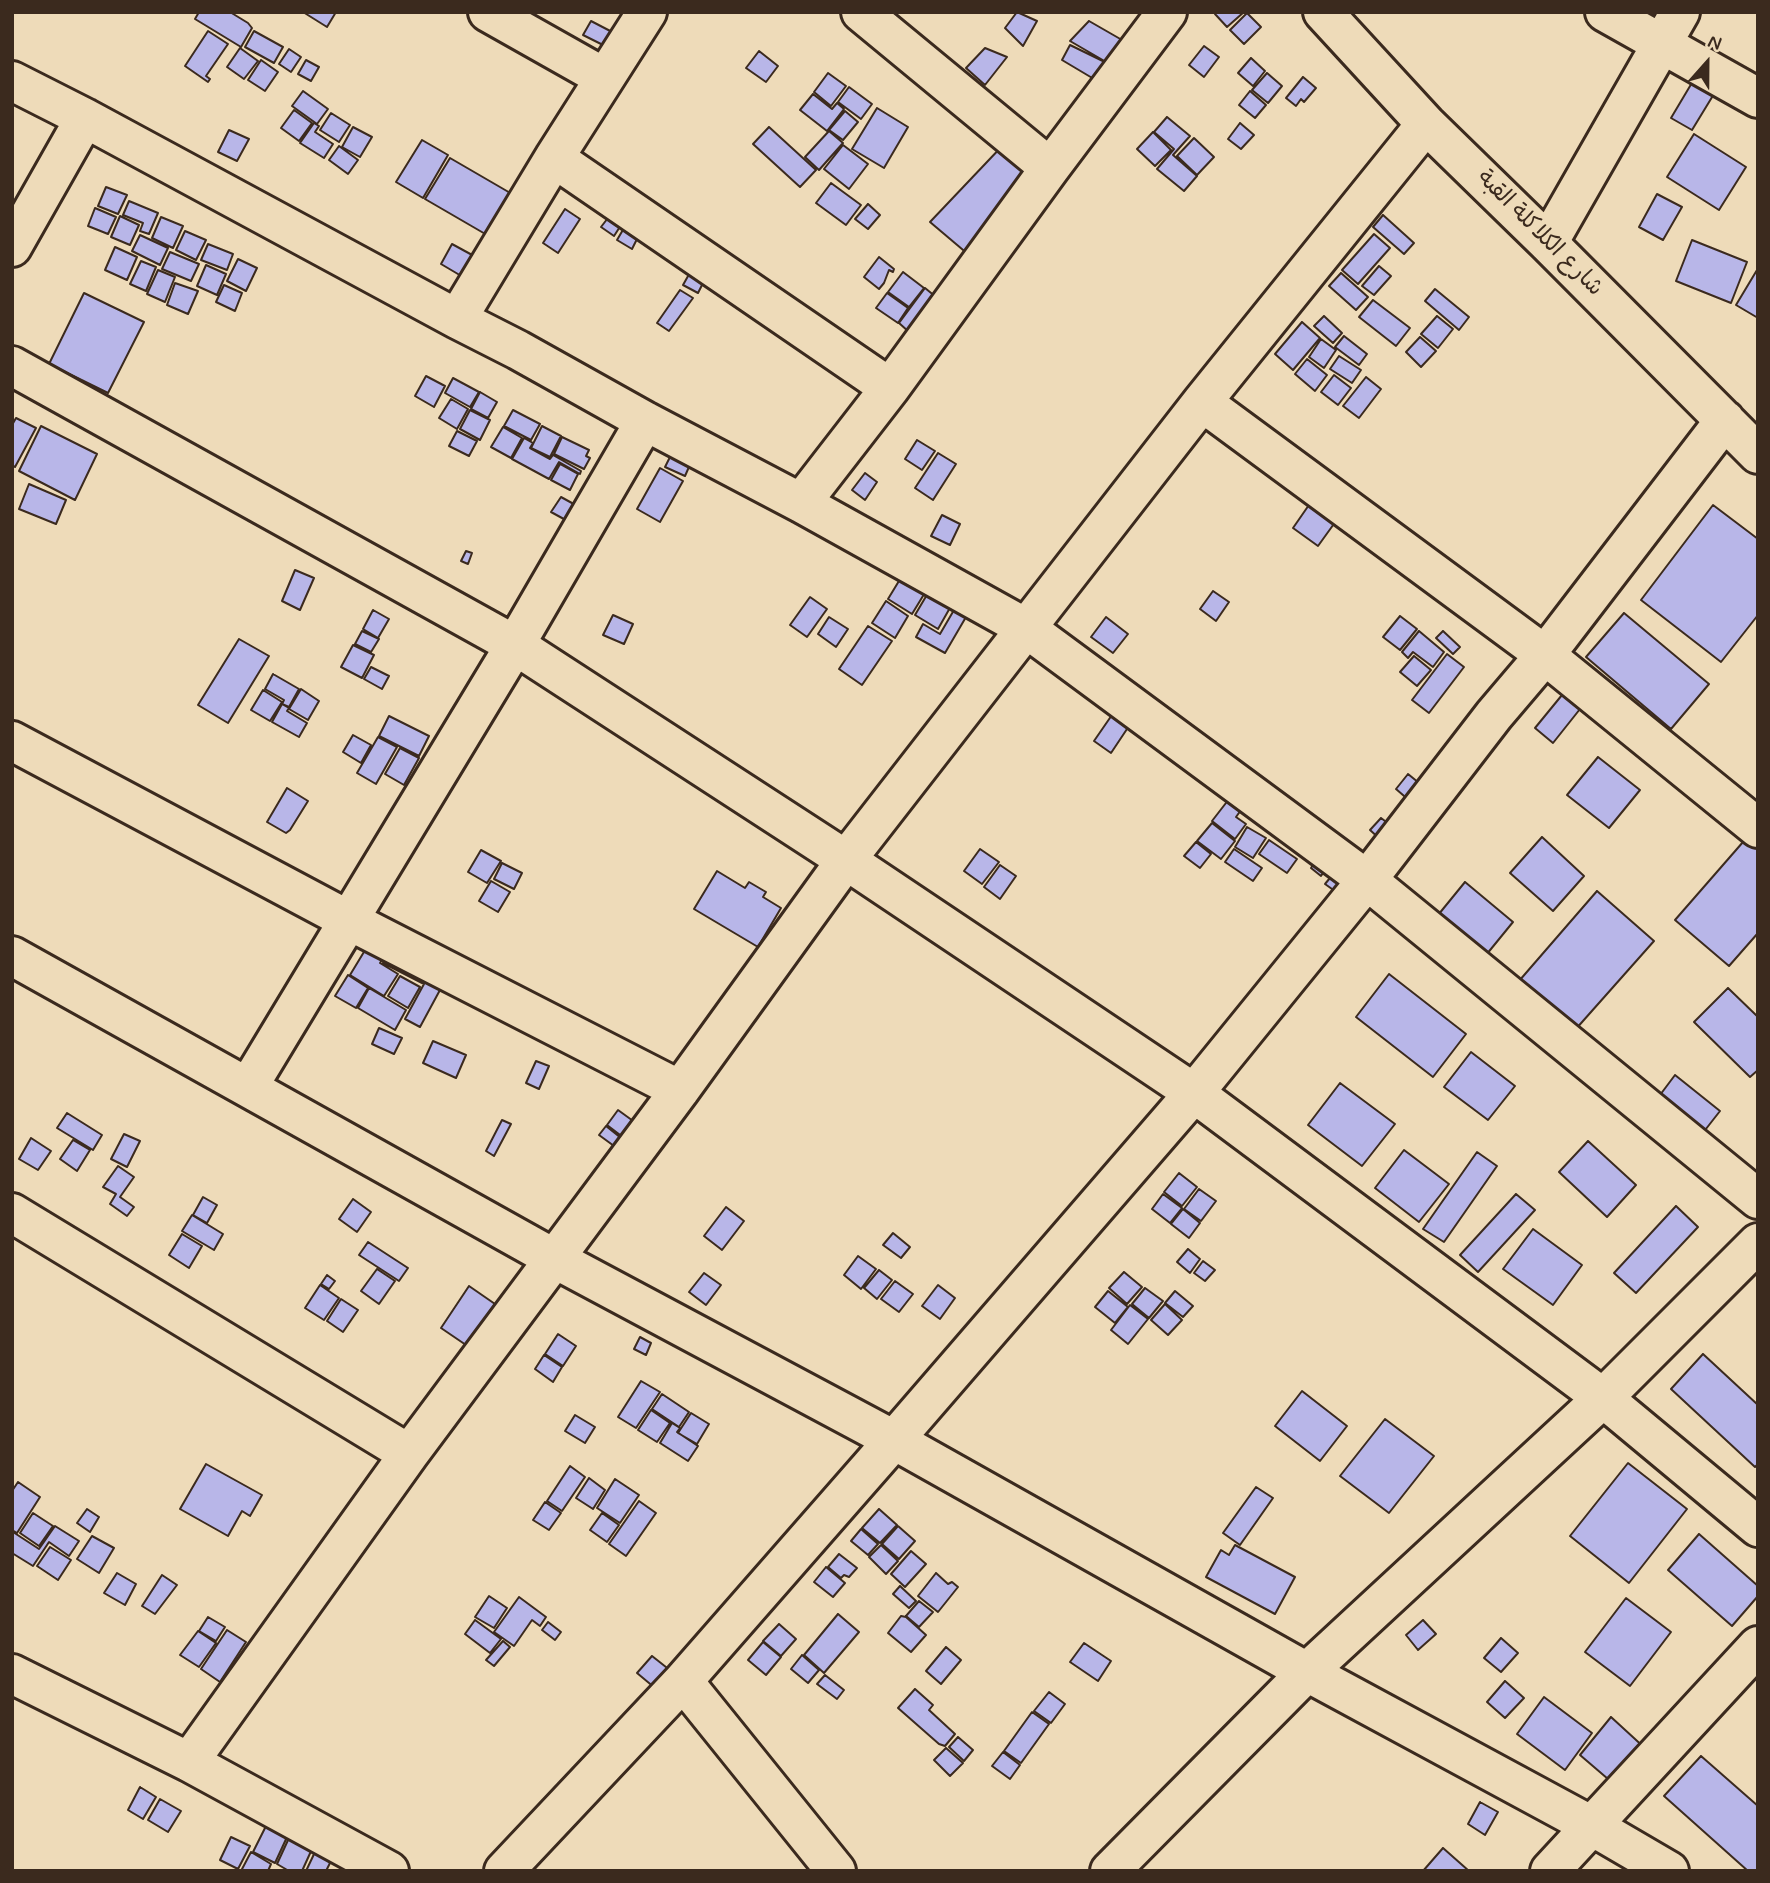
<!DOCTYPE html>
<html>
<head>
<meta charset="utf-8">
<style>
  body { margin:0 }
  #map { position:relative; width:1770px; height:1883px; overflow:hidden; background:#eedbb9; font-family:Mynerve,sans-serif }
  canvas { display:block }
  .frame { position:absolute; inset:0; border:14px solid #3b2a1e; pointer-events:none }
  .north { position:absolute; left:1672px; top:28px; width:70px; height:70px; -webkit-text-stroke:5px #eedbb9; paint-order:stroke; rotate:21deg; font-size:19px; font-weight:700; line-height:28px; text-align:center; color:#3b2a1e }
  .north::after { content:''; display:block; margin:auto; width:24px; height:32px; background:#3b2a1e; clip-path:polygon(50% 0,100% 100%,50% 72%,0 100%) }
</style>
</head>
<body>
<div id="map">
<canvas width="1770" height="1883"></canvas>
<div class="frame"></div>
<div class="north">N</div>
</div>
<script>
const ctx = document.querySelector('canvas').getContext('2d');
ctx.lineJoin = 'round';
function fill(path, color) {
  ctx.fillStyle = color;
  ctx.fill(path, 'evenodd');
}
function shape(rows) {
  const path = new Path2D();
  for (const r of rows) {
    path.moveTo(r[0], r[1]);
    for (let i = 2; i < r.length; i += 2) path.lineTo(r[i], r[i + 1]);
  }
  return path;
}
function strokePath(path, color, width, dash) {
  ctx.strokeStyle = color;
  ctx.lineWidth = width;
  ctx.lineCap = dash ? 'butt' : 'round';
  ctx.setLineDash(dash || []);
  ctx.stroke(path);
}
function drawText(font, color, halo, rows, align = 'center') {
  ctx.font = font + ' Mynerve,"Playpen Sans Arabic",sans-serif';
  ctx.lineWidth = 5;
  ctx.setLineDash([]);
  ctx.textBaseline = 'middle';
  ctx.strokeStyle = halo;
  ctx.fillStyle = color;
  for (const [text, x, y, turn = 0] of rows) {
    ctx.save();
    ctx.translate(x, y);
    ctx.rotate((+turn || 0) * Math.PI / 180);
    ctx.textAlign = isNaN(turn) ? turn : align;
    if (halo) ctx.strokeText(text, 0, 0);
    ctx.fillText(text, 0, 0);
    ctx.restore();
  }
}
const building = shape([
  [199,12,230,12,248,23,252,28,241,47,195,19,199,12],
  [303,12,336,12,327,27,303,12],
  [1017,12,1037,21,1023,46,1005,28,1017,12],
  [1217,12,1244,12,1227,27,1215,14,1217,12],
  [1247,13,1261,27,1244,44,1230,30,1247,13],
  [591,21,616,34,609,48,583,35,591,21],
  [1089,21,1129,44,1113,66,1070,41,1089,21],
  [208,31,228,44,206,76,210,79,208,82,185,66,208,31],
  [254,31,283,47,274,63,245,47,254,31],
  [1070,45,1113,66,1104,85,1062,60,1070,45],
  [1204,46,1219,57,1204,77,1189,65,1204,46],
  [240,48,258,61,244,79,227,67,240,48],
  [985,48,1007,57,985,85,966,68,985,48],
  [289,49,301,57,291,72,279,64,289,49],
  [759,51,778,66,766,82,746,68,759,51],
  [1251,58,1265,71,1253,86,1238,73,1251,58],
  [261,60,278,72,265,91,248,80,261,60],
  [306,60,319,67,311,81,298,74,306,60],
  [828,73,846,86,831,106,814,92,828,73],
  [1267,73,1282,86,1268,103,1252,90,1267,73],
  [1696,76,1717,89,1692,130,1671,118,1696,76],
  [1303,77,1316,88,1304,102,1301,99,1296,106,1286,98,1303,77],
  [849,87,872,104,861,119,838,102,849,87],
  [303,91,328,109,317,124,292,106,303,91],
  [1250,91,1266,105,1255,118,1239,105,1250,91],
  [813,94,832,109,837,103,844,109,827,131,800,110,813,94],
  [877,108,908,127,884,168,852,149,877,108],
  [294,110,312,123,299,141,281,128,294,110],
  [845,111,858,122,843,140,829,130,845,111],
  [331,113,350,125,339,142,320,130,331,113],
  [1167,117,1190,136,1173,155,1197,176,1184,191,1157,169,1174,149,1154,132,1167,117],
  [314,123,319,126,315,132,333,144,324,158,300,143,314,123],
  [1240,123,1254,135,1241,149,1228,139,1240,123],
  [353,127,372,137,360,157,342,147,353,127],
  [769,127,816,170,800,187,753,144,769,127],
  [229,130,249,139,237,161,218,152,229,130],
  [829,131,843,143,819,170,805,157,829,131],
  [1153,132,1171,150,1155,166,1137,149,1153,132],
  [1694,134,1746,167,1719,210,1667,177,1694,134],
  [1194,138,1214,157,1197,175,1177,156,1194,138],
  [422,140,448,155,423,198,396,182,422,140],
  [1005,143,1034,168,969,255,930,222,1005,143],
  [843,145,868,164,849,189,824,169,843,145],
  [339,146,358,160,348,174,329,160,339,146],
  [450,158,512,194,487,235,425,199,450,158],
  [831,183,861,205,846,225,816,203,831,183],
  [106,187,127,195,118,214,98,206,106,187],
  [1657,194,1682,207,1663,240,1639,227,1657,194],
  [129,201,158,213,149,234,140,231,143,223,123,215,129,201],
  [868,204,880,215,868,229,855,219,868,204],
  [95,208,116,217,108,234,88,226,95,208],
  [565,209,580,219,558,253,543,243,565,209],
  [611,214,623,222,614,236,601,227,611,214],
  [1383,215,1414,243,1404,254,1373,227,1383,215],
  [120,216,139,225,130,245,111,237,120,216],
  [161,217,183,226,173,248,152,238,161,217],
  [627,223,641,231,632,249,617,240,627,223],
  [185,231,206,240,196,260,176,250,185,231],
  [1374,234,1390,248,1358,284,1342,270,1374,234],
  [140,235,168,248,160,265,132,251,140,235],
  [1692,240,1747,262,1731,303,1676,281,1692,240],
  [208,244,233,254,227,270,201,260,208,244],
  [452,244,474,256,463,277,441,264,452,244],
  [115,247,137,257,127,280,105,270,115,247],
  [170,252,199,264,191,281,162,269,170,252],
  [879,257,894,269,893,272,889,270,884,283,879,289,864,277,879,257],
  [238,259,257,268,246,291,227,281,238,259],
  [141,261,156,267,146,291,130,284,141,261],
  [206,265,226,274,217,295,197,286,206,265],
  [1379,266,1391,276,1374,295,1362,286,1379,266],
  [692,269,706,277,698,293,683,285,692,269],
  [158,270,175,277,165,302,147,294,158,270],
  [1757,270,1758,270,1758,318,1736,305,1757,270],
  [903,272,924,288,909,307,888,292,903,272],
  [1341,273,1368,297,1356,310,1329,286,1341,273],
  [175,283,198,291,188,314,167,305,175,283],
  [224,285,242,293,235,311,216,302,224,285],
  [925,288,936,297,909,332,899,323,925,288],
  [1435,289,1469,317,1459,330,1425,301,1435,289],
  [680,290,693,298,669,331,657,323,680,290],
  [84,293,144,322,108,393,49,364,84,293],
  [887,293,908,308,898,323,876,308,887,293],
  [1373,300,1410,328,1396,346,1359,317,1373,300],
  [1324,316,1342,333,1333,343,1314,326,1324,316],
  [1437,316,1453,329,1438,348,1421,334,1437,316],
  [1302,322,1320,338,1293,370,1275,354,1302,322],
  [1344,336,1367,354,1359,365,1335,347,1344,336],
  [1420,337,1436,351,1421,367,1406,352,1420,337],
  [1321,339,1336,350,1324,368,1309,357,1321,339],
  [1339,356,1361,370,1352,383,1330,369,1339,356],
  [1307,359,1327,375,1315,391,1295,374,1307,359],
  [1334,375,1351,388,1338,405,1321,392,1334,375],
  [426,376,445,386,434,407,415,396,426,376],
  [1366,377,1381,389,1359,418,1343,406,1366,377],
  [453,378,479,392,470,407,445,393,453,378],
  [480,392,497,402,488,418,471,409,480,392],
  [451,399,468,409,457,429,439,418,451,399],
  [470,410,490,420,480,440,460,429,470,410],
  [513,410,540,424,531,440,504,426,513,410],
  [16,418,36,428,15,467,12,465,12,425,16,418],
  [41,426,97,454,75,500,19,471,41,426],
  [542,426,561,436,550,457,531,448,542,426],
  [503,427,522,438,511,458,491,447,503,427],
  [457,431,477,441,469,456,449,446,457,431],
  [562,437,589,450,586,456,590,458,584,469,554,454,562,437],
  [524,438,533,443,530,448,550,459,553,455,581,471,580,474,559,462,549,479,512,459,524,438],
  [917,440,935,451,922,470,905,459,917,440],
  [673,451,692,460,685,476,665,467,673,451],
  [938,453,956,464,933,500,915,488,938,453],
  [560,464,578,474,570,490,551,480,560,464],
  [660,468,683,481,660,522,637,509,660,468],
  [865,473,877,482,865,500,852,490,865,473],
  [29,484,66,500,56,524,19,509,29,484],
  [561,497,581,508,573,524,551,512,561,497],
  [1311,502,1336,521,1318,546,1293,528,1311,502],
  [1713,505,1758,539,1758,615,1721,662,1641,600,1713,505],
  [942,515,960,524,950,545,931,536,942,515],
  [466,551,472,553,468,564,461,561,466,551],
  [295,570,314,578,300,610,282,601,295,570],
  [902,576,926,591,912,614,888,599,902,576],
  [1213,591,1229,602,1216,621,1200,609,1213,591],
  [928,593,951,606,938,629,915,615,928,593],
  [810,597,827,609,807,637,790,625,810,597],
  [886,601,908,616,895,638,872,623,886,601],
  [373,610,389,619,378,638,363,629,373,610],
  [954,610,966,617,945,653,916,637,923,624,940,634,954,610],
  [1624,613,1709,684,1671,729,1586,657,1624,613],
  [613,615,633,624,624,644,603,635,613,615],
  [1400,616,1417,629,1400,650,1383,637,1400,616],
  [829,617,848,629,836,647,818,634,829,617],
  [1106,617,1128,634,1113,653,1091,637,1106,617],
  [868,626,892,641,862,685,839,669,868,626],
  [362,631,379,639,371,652,355,644,362,631],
  [1419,631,1444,652,1433,667,1413,652,1408,658,1402,652,1419,631],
  [1443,631,1460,647,1453,654,1436,638,1443,631],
  [239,639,269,656,228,723,198,705,239,639],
  [353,645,374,655,362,678,341,667,353,645],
  [1447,654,1464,667,1429,713,1412,700,1447,654],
  [1414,656,1431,670,1417,686,1400,672,1414,656],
  [371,667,389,676,382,689,364,679,371,667],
  [273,674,299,689,289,707,282,704,284,700,265,689,273,674],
  [301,689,319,701,308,720,289,709,301,689],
  [263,690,282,702,270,721,251,710,263,690],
  [1562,695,1580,709,1553,743,1535,728,1562,695],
  [282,704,289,708,287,711,307,723,299,737,272,722,282,704],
  [1114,712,1131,723,1111,753,1094,741,1114,712],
  [389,716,429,736,419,756,379,736,389,716],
  [353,735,371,745,361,763,343,752,353,735],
  [378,737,397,747,376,784,357,773,378,737],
  [400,748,419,758,404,785,385,774,400,748],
  [1598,757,1640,790,1609,828,1567,795,1598,757],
  [1408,774,1424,787,1411,802,1396,789,1408,774],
  [287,788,308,801,290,830,286,833,267,822,287,788],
  [1236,790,1249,799,1236,817,1246,824,1235,839,1212,821,1236,790],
  [1381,818,1393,827,1381,840,1370,830,1381,818],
  [1212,823,1235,841,1221,859,1197,841,1212,823],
  [1247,827,1266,838,1253,858,1235,847,1247,827],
  [1750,834,1758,840,1758,933,1729,966,1675,920,1750,834],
  [1542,837,1584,876,1553,911,1510,873,1542,837],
  [1269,840,1297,859,1287,873,1259,854,1269,840],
  [1196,842,1211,854,1200,868,1184,856,1196,842],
  [980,849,999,862,982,884,964,871,980,849],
  [1234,849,1262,868,1253,881,1225,862,1234,849],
  [481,850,501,861,487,883,468,872,481,850],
  [1321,853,1331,861,1321,876,1311,868,1321,853],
  [502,863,522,873,514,889,494,879,502,863],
  [1000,865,1016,876,1000,899,984,887,1000,865],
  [1339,867,1353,878,1339,894,1325,884,1339,867],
  [717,871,745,888,749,882,766,892,763,897,781,908,758,947,694,909,717,871],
  [491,881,510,892,498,912,479,901,491,881],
  [1465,882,1513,922,1482,960,1434,920,1465,882],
  [1597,891,1654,941,1575,1030,1519,981,1597,891],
  [373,937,390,948,380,963,398,974,384,996,350,975,373,937],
  [392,947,447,977,420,1027,405,1019,424,984,383,963,392,947],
  [1389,974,1466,1034,1433,1077,1356,1017,1389,974],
  [348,975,368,988,356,1008,335,996,348,975],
  [400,976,420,987,408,1008,388,996,400,976],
  [369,988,406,1010,395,1030,358,1008,369,988],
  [1728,988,1758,1017,1758,1070,1750,1077,1694,1022,1728,988],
  [379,1028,402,1038,394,1054,372,1044,379,1028],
  [433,1041,466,1055,456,1078,423,1063,433,1041],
  [1471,1052,1515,1086,1488,1120,1444,1087,1471,1052],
  [536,1061,549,1066,539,1089,526,1083,536,1061],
  [1675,1075,1720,1111,1702,1134,1657,1099,1675,1075],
  [1340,1083,1395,1124,1362,1166,1308,1125,1340,1083],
  [618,1110,640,1126,628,1141,607,1125,618,1110],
  [67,1113,102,1135,93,1150,57,1128,67,1113],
  [502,1120,511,1124,494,1156,486,1151,502,1120],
  [606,1126,621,1138,614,1146,599,1135,606,1126],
  [124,1134,140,1141,127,1167,111,1159,124,1134],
  [31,1138,51,1151,38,1170,19,1159,31,1138],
  [73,1140,90,1150,77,1171,60,1159,73,1140],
  [1588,1141,1636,1185,1607,1217,1559,1172,1588,1141],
  [1404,1150,1449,1184,1419,1222,1375,1188,1404,1150],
  [1477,1152,1497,1166,1444,1242,1423,1229,1477,1152],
  [118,1166,134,1177,120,1197,134,1207,127,1216,110,1204,116,1194,103,1187,118,1166],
  [1179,1173,1197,1187,1182,1206,1164,1192,1179,1173],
  [1199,1189,1216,1201,1201,1221,1184,1209,1199,1189],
  [1163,1194,1182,1208,1170,1223,1152,1209,1163,1194],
  [1516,1194,1535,1210,1478,1272,1460,1255,1516,1194],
  [203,1197,217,1205,207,1223,193,1215,203,1197],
  [353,1199,371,1212,357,1232,339,1219,353,1199],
  [1676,1206,1698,1227,1636,1293,1614,1273,1676,1206],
  [726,1207,744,1221,722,1250,704,1236,726,1207],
  [1183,1209,1200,1223,1189,1238,1171,1224,1183,1209],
  [192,1215,223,1234,214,1250,182,1231,192,1215],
  [1533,1229,1582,1265,1553,1305,1503,1269,1533,1229],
  [893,1233,910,1247,901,1258,883,1245,893,1233],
  [182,1234,202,1246,189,1268,169,1255,182,1234],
  [368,1242,408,1268,399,1281,359,1255,368,1242],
  [1188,1249,1200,1259,1190,1273,1177,1262,1188,1249],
  [858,1256,876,1269,861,1289,844,1275,858,1256],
  [1203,1261,1215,1270,1205,1281,1194,1273,1203,1261],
  [377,1269,395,1281,379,1304,361,1291,377,1269],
  [879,1270,892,1280,877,1299,864,1288,879,1270],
  [1124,1272,1142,1287,1127,1304,1109,1288,1124,1272],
  [704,1273,721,1285,706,1305,689,1292,704,1273],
  [327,1275,335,1281,329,1289,321,1284,327,1275],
  [895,1281,913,1294,899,1312,881,1299,895,1281],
  [320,1285,339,1298,324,1320,305,1308,320,1285],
  [938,1285,955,1298,940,1319,922,1306,938,1285],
  [469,1286,495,1304,466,1345,441,1328,469,1286],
  [1145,1288,1163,1301,1149,1318,1132,1304,1145,1288],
  [1108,1291,1128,1307,1115,1323,1095,1307,1108,1291],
  [1175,1291,1193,1306,1183,1317,1165,1303,1175,1291],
  [341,1299,358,1310,343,1332,327,1321,341,1299],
  [1165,1304,1182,1320,1168,1335,1151,1320,1165,1304],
  [1130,1305,1148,1319,1128,1344,1111,1330,1130,1305],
  [558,1334,576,1346,563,1366,545,1354,558,1334],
  [640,1337,651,1343,646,1355,634,1349,640,1337],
  [1703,1354,1758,1405,1758,1464,1755,1467,1671,1389,1703,1354],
  [544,1355,562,1367,553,1382,535,1369,544,1355],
  [641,1381,660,1392,636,1428,618,1417,641,1381],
  [1302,1391,1347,1426,1320,1461,1275,1426,1302,1391],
  [662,1394,689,1412,679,1427,652,1409,662,1394],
  [651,1410,670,1423,657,1442,638,1430,651,1410],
  [691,1413,709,1424,697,1444,678,1433,691,1413],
  [575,1415,595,1427,585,1443,565,1431,575,1415],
  [1385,1419,1434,1456,1389,1513,1340,1476,1385,1419],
  [672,1423,680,1428,677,1432,698,1446,688,1461,660,1443,672,1423],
  [1628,1463,1687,1509,1629,1583,1570,1536,1628,1463],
  [206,1464,262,1495,250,1516,242,1511,228,1536,180,1509,206,1464],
  [570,1466,585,1477,562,1511,547,1501,570,1466],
  [589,1478,605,1490,593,1509,576,1498,589,1478],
  [615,1479,639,1495,620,1523,597,1508,615,1479],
  [18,1482,40,1497,17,1533,12,1530,12,1491,18,1482],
  [1256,1487,1273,1498,1240,1545,1223,1533,1256,1487],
  [639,1501,656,1513,626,1556,609,1544,639,1501],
  [545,1502,561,1513,549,1530,533,1520,545,1502],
  [87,1509,99,1517,90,1532,77,1523,87,1509],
  [879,1509,897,1525,880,1543,862,1528,879,1509],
  [33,1513,53,1526,39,1546,20,1533,33,1513],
  [602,1513,619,1525,607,1542,590,1530,602,1513],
  [55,1526,79,1541,69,1556,49,1542,33,1566,12,1553,13,1532,39,1549,55,1526],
  [898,1526,915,1541,899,1559,882,1544,898,1526],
  [861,1529,878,1544,868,1555,851,1541,861,1529],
  [1699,1534,1758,1586,1758,1596,1732,1626,1668,1570,1699,1534],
  [92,1536,114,1548,99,1573,77,1559,92,1536],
  [881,1545,898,1561,886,1574,869,1557,881,1545],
  [1235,1545,1295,1577,1275,1614,1206,1577,1221,1550,1229,1555,1235,1545],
  [50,1547,71,1560,58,1580,37,1566,50,1547],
  [911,1551,926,1564,905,1587,891,1574,911,1551],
  [839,1554,857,1568,849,1577,844,1575,841,1578,828,1567,839,1554],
  [826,1567,845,1583,833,1597,814,1582,826,1567],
  [117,1573,136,1584,125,1605,104,1593,117,1573],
  [936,1573,948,1584,952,1582,958,1587,938,1612,918,1596,936,1573],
  [162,1575,177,1585,155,1614,142,1606,162,1575],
  [900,1586,916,1601,909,1608,893,1594,900,1586],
  [489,1596,507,1608,494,1628,475,1617,489,1596],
  [519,1597,546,1617,540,1626,532,1620,514,1646,494,1632,519,1597],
  [1626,1598,1671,1632,1630,1686,1585,1652,1626,1598],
  [919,1601,933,1612,919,1627,906,1616,919,1601],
  [838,1614,859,1632,824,1673,804,1655,838,1614],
  [901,1616,906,1617,926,1635,911,1652,888,1633,901,1616],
  [208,1617,225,1627,216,1641,199,1631,208,1617],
  [475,1620,501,1639,490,1653,465,1634,475,1620],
  [1423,1620,1436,1634,1418,1650,1406,1635,1423,1620],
  [548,1622,561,1632,555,1640,542,1630,548,1622],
  [779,1624,796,1639,781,1656,763,1641,779,1624],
  [227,1630,246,1642,220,1682,201,1669,227,1630],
  [198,1631,216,1643,199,1667,180,1655,198,1631],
  [1501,1638,1518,1653,1501,1672,1484,1658,1501,1638],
  [503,1641,510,1647,494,1666,486,1660,503,1641],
  [763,1642,781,1657,766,1675,748,1660,763,1642],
  [1084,1643,1111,1661,1098,1681,1070,1662,1084,1643],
  [946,1647,961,1660,941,1684,926,1671,946,1647],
  [802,1655,819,1670,808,1683,791,1669,802,1655],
  [652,1656,671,1671,655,1688,637,1673,652,1656],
  [825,1675,844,1690,837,1699,817,1684,825,1675],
  [1505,1681,1524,1698,1505,1718,1487,1702,1505,1681],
  [915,1689,933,1705,929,1710,955,1734,945,1746,939,1744,898,1708,915,1689],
  [1049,1692,1065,1704,1051,1723,1034,1711,1049,1692],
  [1544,1697,1592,1733,1565,1770,1517,1734,1544,1697],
  [1032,1712,1049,1724,1021,1763,1004,1751,1032,1712],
  [1611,1717,1647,1750,1615,1785,1580,1755,1611,1717],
  [958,1737,973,1750,964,1761,949,1747,958,1737],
  [946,1748,963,1763,950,1776,934,1760,946,1748],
  [1003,1752,1020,1765,1010,1779,992,1766,1003,1752],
  [1701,1756,1758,1806,1758,1871,1748,1871,1664,1796,1701,1756],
  [140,1787,156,1797,143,1819,128,1810,140,1787],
  [160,1799,181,1811,168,1832,148,1820,160,1799],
  [1480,1802,1498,1812,1485,1835,1468,1824,1480,1802],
  [266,1826,287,1837,275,1863,253,1852,266,1826],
  [231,1837,250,1846,238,1869,220,1860,231,1837],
  [289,1838,312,1849,302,1871,289,1871,277,1864,289,1838],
  [1443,1848,1469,1871,1423,1871,1443,1848],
  [251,1852,271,1864,268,1871,241,1871,251,1852],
  [315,1852,331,1861,326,1871,306,1871,315,1852]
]);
fill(building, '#b8b6e8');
strokePath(building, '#3b2a1e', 2);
const minor = shape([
  [488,12,605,78],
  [861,12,1050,168],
  [1323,12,1426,124,1548,243,1758,454],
  [1605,12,1758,98],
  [12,81,85,118,457,319,518,350,645,421,801,503,1026,628,1367,880,1758,1199],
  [554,158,890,388],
  [1548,243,1680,12],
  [12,247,85,118],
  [457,319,554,158,647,12],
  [12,366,515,645,846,860,1194,1093,1603,1398,1758,1527],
  [1202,402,1545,655,1758,828],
  [801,503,890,388,1050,168,1167,12],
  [12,741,350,921,680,1090],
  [12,956,555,1259,894,1440,1307,1672,1592,1826,1669,1871],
  [248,1087,515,645,645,421],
  [12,1213,409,1454],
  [12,1674,189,1762,389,1871],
  [683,1681,836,1871],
  [189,1762,409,1454,680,1090,846,860,1202,402,1426,124],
  [504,1871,683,1681,894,1440,1194,1093,1367,880,1494,715,1545,655,1725,420],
  [1110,1871,1307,1672,1603,1398,1758,1243],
  [1550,1871,1758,1646]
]);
strokePath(minor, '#3b2a1e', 44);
strokePath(minor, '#eedbb9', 38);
drawText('23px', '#3b2a1e', '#eedbb9', [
  ["شارع الكلاكلة القبة",1539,234,45]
]);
</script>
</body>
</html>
